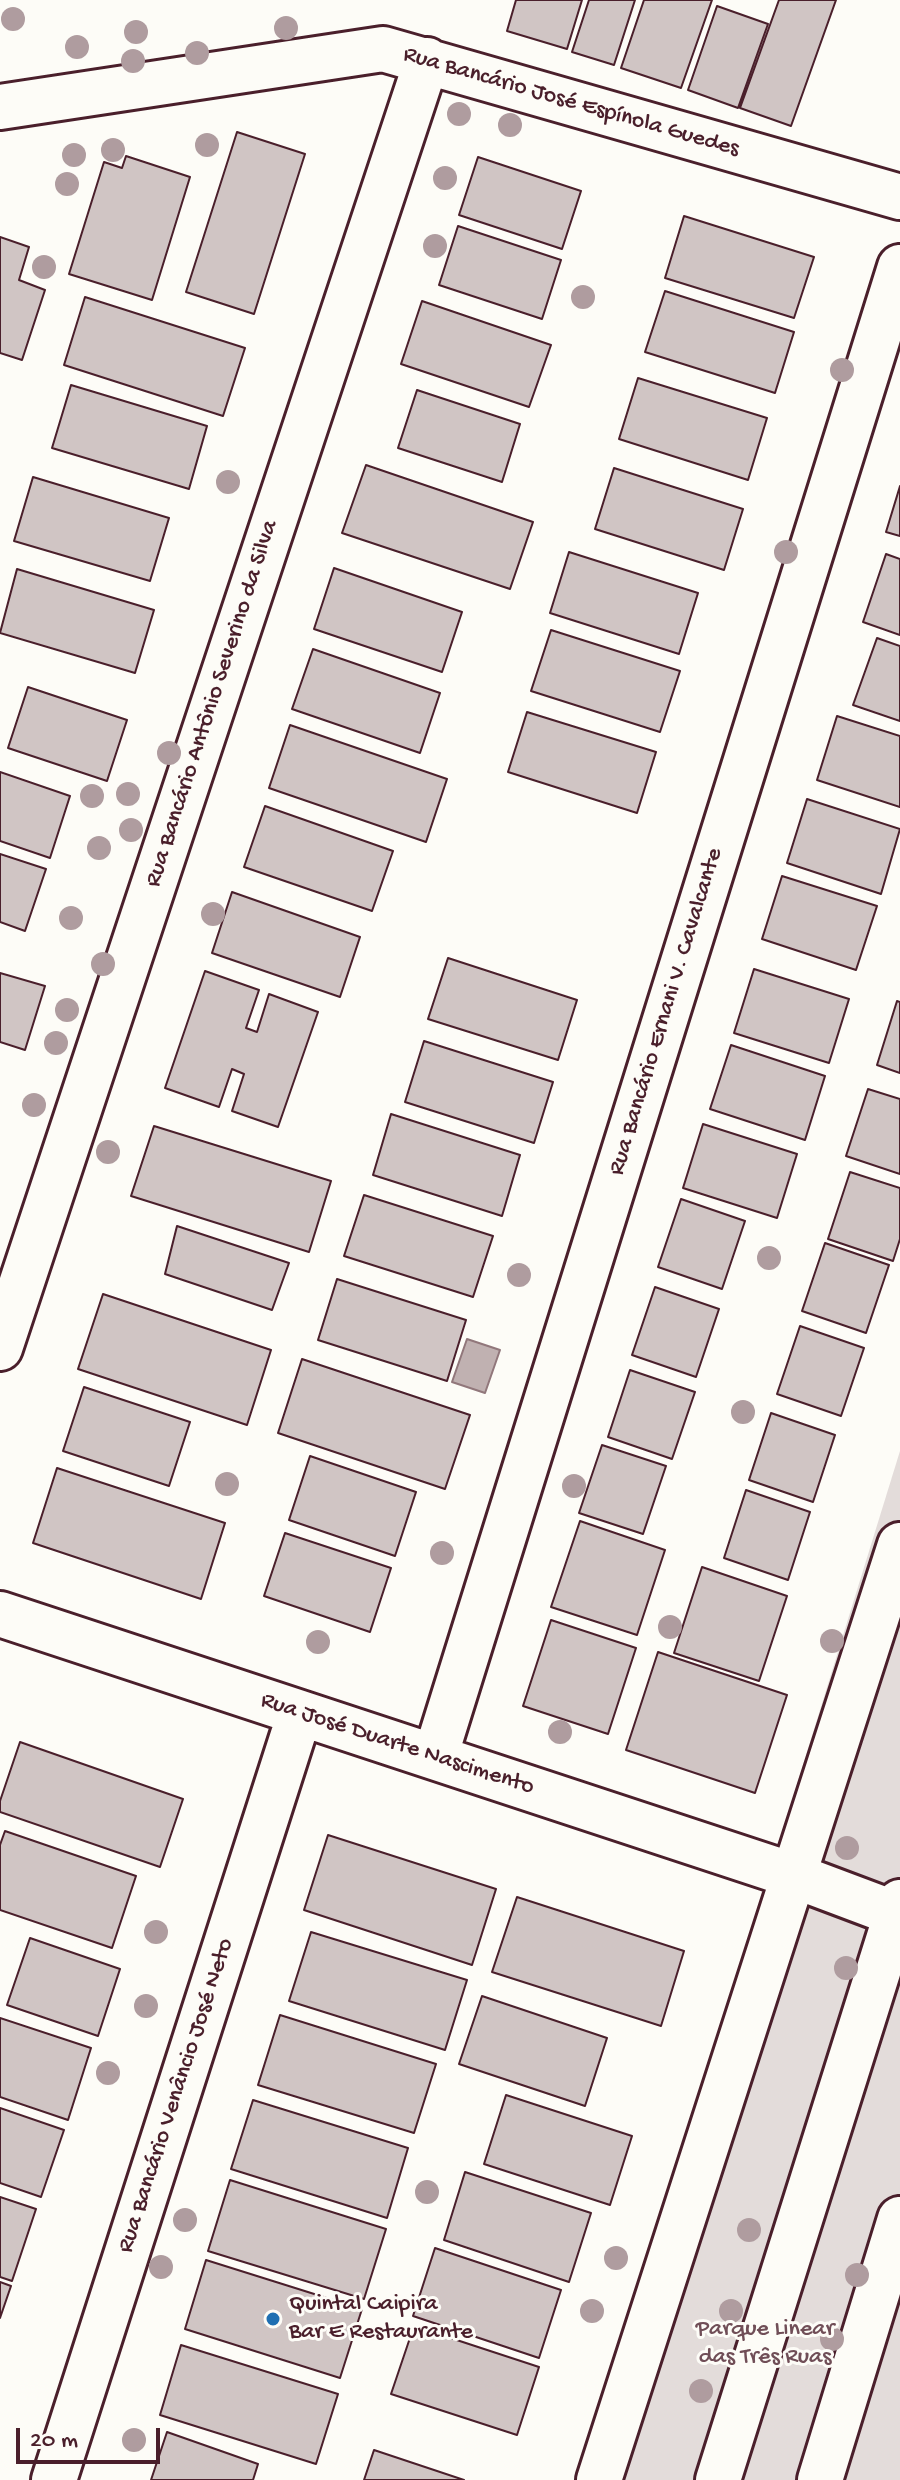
<!DOCTYPE html>
<html>
<head>
<meta charset="utf-8">
<style>
  body { margin:0 }
  #map { position:relative; width:900px; height:2480px; overflow:hidden; background:#fdfcf7; font-family:"Gochi Hand",sans-serif }
  canvas { display:block }
  .scale { position:absolute; left:16px; top:2428px; width:144px; height:36px; box-sizing:border-box; border:4px solid #4a1f2b; border-top:0; padding-left:10px; font-size:24px; line-height:28px; white-space:nowrap; color:#4a1f2b; -webkit-text-stroke:6px #fdfcf7; paint-order:stroke }
</style>
</head>
<body>
<div id="map">
<canvas width="900" height="2480"></canvas>
<div class="scale">20 m</div>
</div>
<script>
const ctx = document.querySelector('canvas').getContext('2d');
ctx.lineJoin = 'round';
function fill(path, color) {
  ctx.fillStyle = color;
  ctx.fill(path, 'evenodd');
}
function shape(rows) {
  const path = new Path2D();
  for (const r of rows) {
    path.moveTo(r[0], r[1]);
    for (let i = 2; i < r.length; i += 2) path.lineTo(r[i], r[i + 1]);
  }
  return path;
}
function strokePath(path, color, width, dash) {
  ctx.strokeStyle = color;
  ctx.lineWidth = width;
  ctx.lineCap = dash ? 'butt' : 'round';
  ctx.setLineDash(dash || []);
  ctx.stroke(path);
}
function drawText(font, color, halo, rows, align = 'center') {
  ctx.font = font + ' "Gochi Hand",sans-serif';
  ctx.lineWidth = 6;
  ctx.setLineDash([]);
  ctx.textBaseline = 'middle';
  ctx.strokeStyle = halo;
  ctx.fillStyle = color;
  for (const [text, x, y, turn = 0] of rows) {
    ctx.save();
    ctx.translate(x, y);
    ctx.rotate((+turn || 0) * Math.PI / 180);
    ctx.textAlign = isNaN(turn) ? turn : align;
    if (halo) ctx.strokeText(text, 0, 0);
    ctx.fillText(text, 0, 0);
    ctx.restore();
  }
}
fill(shape([
  [900,1451,900,2480,582,2480]
]), '#e3dcda');
const water = shape([
  [467,1339,500,1350,485,1393,452,1382,467,1339]
]);
fill(water, '#c0b1b1');
strokePath(water, '#91777b', 2);
const building = shape([
  [516,0,582,0,567,49,507,31,516,0],
  [589,0,635,0,614,65,572,52,589,0],
  [644,0,712,0,681,88,621,68,644,0],
  [779,0,836,0,791,126,740,108,779,0],
  [717,6,768,24,738,108,688,90,717,6],
  [237,132,305,154,254,314,186,292,237,132],
  [126,156,190,177,152,300,69,274,104,162,122,168,126,156],
  [478,157,581,191,562,249,459,215,478,157],
  [684,216,814,257,794,318,665,278,684,216],
  [458,226,561,260,542,319,439,285,458,226],
  [0,237,29,247,19,280,45,290,22,360,0,353,0,237],
  [665,291,794,332,775,393,645,352,665,291],
  [85,297,245,348,223,416,64,365,85,297],
  [422,301,551,345,529,407,401,364,422,301],
  [638,378,767,418,748,480,619,439,638,378],
  [71,385,207,426,189,489,52,448,71,385],
  [417,390,520,424,502,482,398,448,417,390],
  [366,465,533,522,510,589,342,533,366,465],
  [614,468,743,509,724,570,595,529,614,468],
  [33,477,169,518,150,581,14,541,33,477],
  [900,486,900,536,886,532,900,486],
  [569,552,698,593,679,654,550,613,569,552],
  [886,554,900,559,900,635,863,622,886,554],
  [334,568,462,612,442,672,314,629,334,568],
  [17,569,154,610,135,673,0,633,17,569],
  [551,630,680,671,660,732,531,691,551,630],
  [877,638,900,646,900,721,853,705,877,638],
  [313,649,440,693,420,753,292,709,313,649],
  [28,687,127,720,107,781,8,748,28,687],
  [527,712,656,752,637,813,508,772,527,712],
  [837,716,900,736,900,807,817,780,837,716],
  [290,725,447,779,426,842,269,788,290,725],
  [0,772,70,796,50,858,0,841,0,772],
  [807,799,900,829,881,894,787,863,807,799],
  [265,806,393,851,372,911,244,867,265,806],
  [0,854,46,869,25,931,0,922,0,854],
  [782,876,877,906,856,970,762,939,782,876],
  [232,892,360,937,340,997,212,953,232,892],
  [448,958,577,1000,558,1060,428,1019,448,958],
  [754,969,849,999,829,1063,734,1033,754,969],
  [205,971,259,990,246,1028,257,1032,269,994,318,1012,278,1127,232,1111,244,1074,232,1069,219,1107,165,1088,205,971],
  [0,973,45,986,25,1050,0,1042,0,973],
  [897,1001,900,1002,900,1073,877,1065,897,1001],
  [424,1041,553,1082,534,1143,405,1102,424,1041],
  [731,1045,825,1076,805,1140,710,1109,731,1045],
  [868,1089,900,1099,900,1174,846,1156,868,1089],
  [391,1114,520,1155,502,1216,373,1175,391,1114],
  [703,1124,797,1154,777,1218,683,1188,703,1124],
  [154,1126,331,1181,309,1252,131,1196,154,1126],
  [850,1172,900,1188,900,1239,893,1261,828,1239,850,1172],
  [364,1195,493,1236,473,1297,344,1256,364,1195],
  [681,1199,745,1221,722,1289,658,1267,681,1199],
  [177,1226,289,1263,272,1310,165,1274,177,1226],
  [825,1243,889,1265,866,1333,802,1311,825,1243],
  [337,1279,466,1320,447,1381,318,1340,337,1279],
  [655,1287,719,1309,696,1377,632,1355,655,1287],
  [103,1294,271,1350,247,1425,78,1369,103,1294],
  [800,1326,864,1348,841,1416,777,1394,800,1326],
  [302,1359,470,1415,445,1489,278,1433,302,1359],
  [630,1370,695,1392,672,1459,608,1437,630,1370],
  [84,1387,190,1422,169,1486,63,1451,84,1387],
  [771,1413,835,1435,813,1502,749,1480,771,1413],
  [602,1445,666,1466,643,1534,579,1513,602,1445],
  [310,1456,416,1492,395,1556,289,1520,310,1456],
  [57,1468,225,1523,201,1599,33,1543,57,1468],
  [746,1490,810,1512,788,1580,724,1558,746,1490],
  [580,1521,665,1550,637,1635,551,1607,580,1521],
  [285,1533,391,1568,370,1632,264,1596,285,1533],
  [702,1567,787,1596,759,1681,674,1653,702,1567],
  [551,1620,636,1648,608,1734,523,1706,551,1620],
  [658,1652,787,1695,755,1793,626,1750,658,1652],
  [20,1742,183,1799,160,1867,0,1812,0,1801,20,1742],
  [5,1831,136,1876,112,1948,0,1910,0,1845,5,1831],
  [328,1835,496,1889,472,1965,304,1910,328,1835],
  [517,1897,684,1951,661,2026,492,1972,517,1897],
  [311,1932,467,1980,445,2050,289,2001,311,1932],
  [30,1938,120,1969,98,2036,7,2005,30,1938],
  [482,1996,607,2038,585,2106,459,2064,482,1996],
  [280,2015,436,2064,414,2133,258,2085,280,2015],
  [0,2018,91,2048,68,2120,0,2097,0,2018],
  [506,2095,632,2136,610,2205,484,2164,506,2095],
  [253,2100,408,2148,387,2218,231,2169,253,2100],
  [0,2108,64,2130,41,2197,0,2183,0,2108],
  [465,2172,591,2213,569,2282,444,2240,465,2172],
  [230,2180,386,2229,364,2299,208,2251,230,2180],
  [0,2197,36,2209,12,2281,0,2277,0,2197],
  [435,2248,561,2290,539,2358,413,2316,435,2248],
  [206,2260,362,2309,340,2378,185,2329,206,2260],
  [0,2282,11,2286,0,2318,0,2282],
  [414,2326,539,2367,517,2435,391,2394,414,2326],
  [181,2345,338,2394,316,2464,160,2415,181,2345],
  [167,2432,258,2464,253,2480,151,2480,167,2432],
  [374,2450,464,2480,364,2480,374,2450]
]);
fill(building, '#d0c5c4');
strokePath(building, '#4a1f2b', 2);
const minor = shape([
  [0,107,383,49,900,197],
  [0,1348,427,60],
  [0,1614,795,1876,896,1914],
  [435,1757,900,267],
  [54,2480,300,1713],
  [599,2480,900,1545]
]);
const secondary = shape([
  [718,2480,900,1902],
  [820,2480,900,2219]
]);
strokePath(minor, '#4a1f2b', 50);
strokePath(secondary, '#4a1f2b', 50);
strokePath(minor, '#fdfcf7', 44);
strokePath(secondary, '#fdfcf7', 44);
ctx.fillStyle = '#af9c9f';
for (const [x, y] of [
  [13,19],
  [286,28],
  [136,32],
  [77,47],
  [197,53],
  [133,61],
  [459,114],
  [510,125],
  [207,145],
  [113,150],
  [74,155],
  [445,178],
  [67,184],
  [435,246],
  [44,267],
  [583,297],
  [842,370],
  [228,482],
  [786,552],
  [169,753],
  [128,794],
  [92,796],
  [131,830],
  [99,848],
  [213,914],
  [71,918],
  [103,964],
  [67,1010],
  [56,1043],
  [34,1105],
  [108,1152],
  [769,1258],
  [519,1275],
  [743,1412],
  [227,1484],
  [574,1486],
  [442,1553],
  [670,1627],
  [832,1641],
  [318,1642],
  [560,1732],
  [847,1848],
  [156,1932],
  [846,1968],
  [146,2006],
  [108,2073],
  [427,2192],
  [185,2220],
  [749,2230],
  [616,2258],
  [161,2267],
  [857,2275],
  [592,2311],
  [731,2311],
  [832,2339],
  [701,2391],
  [134,2440]
]) {
  ctx.beginPath();
  ctx.arc(x, y, 12, 0, 2 * Math.PI);
  ctx.fill();
}
for (const [x, y, r, color] of [
  [273,2319,8,"#1f6fb2"]
]) {
  const dot = new Path2D();
  dot.arc(x, y, r, 0, 2 * Math.PI);
  ctx.fillStyle = color;
  ctx.fill(dot);
  strokePath(dot, '#fdfcf7', 3);
}
drawText('24px', '#4a1f2b', '#fdfcf7', [
  ["Rua Bancário José Espínola Guedes",571,103,16],
  ["Rua Bancário Antônio Severino da Silva",213,704,-72],
  ["Rua Bancário Ernani V. Cavalcante",667,1012,-73],
  ["Rua José Duarte Nascimento",397,1745,18],
  ["Rua Bancário Venâncio José Neto",177,2096,-72]
]);
drawText('24px', '#4a1f2b', '#fdfcf7', [
  ["Quintal Caipira",289,2305],
  ["Bar E Restaurante",289,2333]
], 'left');
drawText('24px', '#704e57', '#fdfcf7', [
  ["Parque Linear",765,2330],
  ["das Três Ruas",765,2358]
]);
</script>
</body>
</html>
